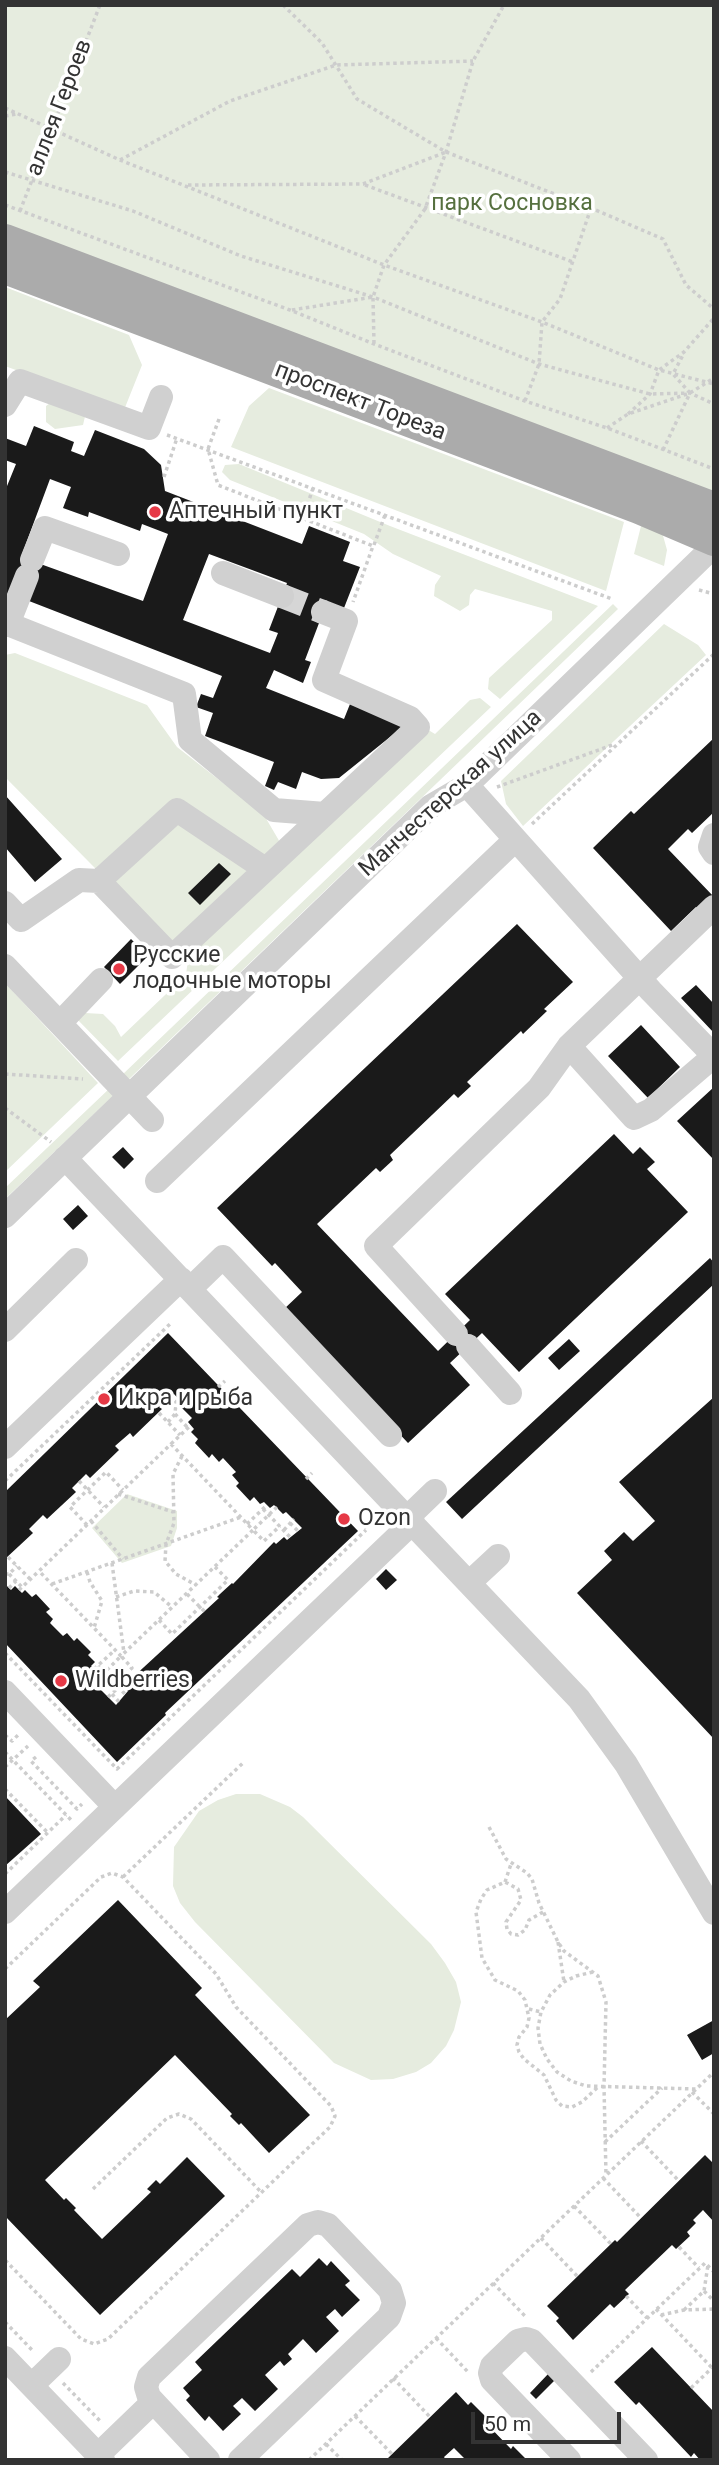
<!DOCTYPE html>
<html>
<head>
<meta charset="utf-8">
<style>
  body { margin:0 }
  #map { position:relative; width:719px; height:2465px; overflow:hidden; background:#fff; font-family:Roboto,sans-serif }
  canvas { display:block }
  .frame { position:absolute; inset:0; border:7px solid #333; pointer-events:none }
  .scale { position:absolute; left:471px; top:2412px; width:150px; height:32px; box-sizing:border-box; border:4px solid #333; border-top:0; padding-left:9px; font-size:21px; line-height:24px; white-space:nowrap; color:#333; -webkit-text-stroke:5px #fff; paint-order:stroke }
</style>
</head>
<body>
<div id="map">
<canvas width="719" height="2465"></canvas>
<div class="frame"></div>
<div class="scale">50 m</div>
</div>
<script>
const ctx = document.querySelector('canvas').getContext('2d');
ctx.lineJoin = 'round';
function fill(path, color) {
  ctx.fillStyle = color;
  ctx.fill(path, 'evenodd');
}
function shape(rows) {
  const path = new Path2D();
  for (const r of rows) {
    path.moveTo(r[0], r[1]);
    for (let i = 2; i < r.length; i += 2) path.lineTo(r[i], r[i + 1]);
  }
  return path;
}
function strokePath(path, color, width, dash) {
  ctx.strokeStyle = color;
  ctx.lineWidth = width;
  ctx.lineCap = dash ? 'butt' : 'round';
  ctx.setLineDash(dash || []);
  ctx.stroke(path);
}
function drawText(font, color, halo, rows, align = 'center') {
  ctx.font = font + ' Roboto,sans-serif';
  ctx.lineWidth = 7;
  ctx.setLineDash([]);
  ctx.textBaseline = 'middle';
  ctx.strokeStyle = halo;
  ctx.fillStyle = color;
  for (const [text, x, y, turn = 0] of rows) {
    ctx.save();
    ctx.translate(x, y);
    ctx.rotate((+turn || 0) * Math.PI / 180);
    ctx.textAlign = isNaN(turn) ? turn : align;
    if (halo) ctx.strokeText(text, 0, 0);
    ctx.fillText(text, 0, 0);
    ctx.restore();
  }
}
fill(shape([
  [5,5,714,5,714,493,5,226],
  [5,287,129,335,142,365,124,410,5,366],
  [269,388,624,522,606,591,231,447,249,406],
  [58,397,87,408,83,425,55,429,46,422,46,406],
  [239,464,390,526,598,606,500,699,488,689,489,678,552,620,552,611,475,589,470,595,469,605,460,611,434,596,435,585,441,576,393,554,364,534,230,480,222,472,225,465],
  [642,522,662,532,667,550,664,566,634,554],
  [613,604,618,609,128,1080,122,1075],
  [664,624,698,645,706,655,523,826,506,804,501,781],
  [15,653,147,705,177,747,264,815,281,844,173,947,5,777,5,655],
  [480,698,491,707,118,1061,76,1018,85,1013,103,1014,115,1026,121,1037,186,975,189,951,425,728,435,734,470,700],
  [5,983,98,1083,5,1172],
  [111,1087,116,1093,5,1199,5,1188],
  [127,1494,177,1511,177,1528,171,1546,122,1563,92,1528],
  [236,1794,260,1794,290,1807,303,1817,431,1944,445,1963,456,1982,461,2002,454,2030,446,2046,431,2063,416,2072,393,2079,371,2080,334,2063,195,1922,180,1903,173,1886,174,1847,199,1811,218,1800]
]), '#e6ecdf');
fill(shape([
  [34,426,74,442,71,451,84,456,95,430,144,449,161,465,165,491,302,544,309,526,350,542,343,561,360,567,344,608,327,602,305,660,311,662,303,683,274,670,266,688,344,719,350,704,405,725,339,778,321,779,302,772,296,789,278,782,274,790,265,786,274,762,205,736,213,713,196,707,201,694,213,698,222,676,29,601,5,600,5,491,16,464,5,460,5,438,26,446],
  [50,479,71,487,63,508,88,517,89,512,140,531,142,524,168,534,143,601,21,557],
  [209,554,287,583,269,630,278,633,270,653,183,620],
  [714,738,714,812,692,833,688,829,668,849,714,897,700,910,696,907,671,931,593,848,631,811,634,814],
  [5,795,62,859,35,882,5,847],
  [219,863,231,874,200,905,188,893],
  [517,924,573,982,544,1009,547,1011,523,1034,521,1031,467,1082,471,1086,458,1098,454,1094,390,1155,393,1160,380,1172,376,1168,317,1224,438,1351,470,1320,445,1294,614,1134,633,1154,640,1147,655,1162,647,1169,688,1212,519,1372,482,1333,450,1363,470,1385,408,1443,283,1310,302,1292,275,1263,272,1266,217,1208],
  [131,939,148,956,120,984,104,967],
  [696,985,714,1004,714,1033,681,998],
  [641,1025,680,1067,648,1098,608,1056],
  [714,1087,714,1160,677,1121],
  [123,1147,134,1159,124,1169,112,1157],
  [78,1205,88,1216,73,1230,63,1219],
  [710,1258,714,1263,714,1284,462,1519,446,1502],
  [168,1333,358,1531,165,1713,166,1715,117,1762,5,1643,5,1584,11,1590,15,1586,22,1593,25,1590,32,1597,36,1594,50,1609,46,1612,53,1619,50,1623,63,1636,67,1633,74,1641,77,1638,91,1652,88,1655,95,1662,91,1666,98,1673,94,1677,103,1686,100,1689,116,1705,128,1691,125,1687,133,1680,131,1679,219,1598,217,1597,220,1594,232,1583,233,1584,274,1542,276,1544,284,1537,287,1540,302,1528,286,1512,283,1514,274,1505,270,1508,264,1502,260,1504,254,1497,250,1501,236,1486,239,1483,232,1475,236,1472,223,1458,219,1462,212,1454,209,1458,195,1443,198,1439,191,1432,194,1429,188,1422,192,1418,182,1408,185,1406,174,1394,159,1407,162,1409,133,1437,130,1433,115,1446,119,1450,90,1478,86,1474,72,1488,76,1492,47,1519,43,1515,29,1529,33,1533,5,1559,5,1492],
  [569,1339,580,1351,559,1370,548,1358],
  [714,1397,714,1739,577,1593,612,1560,604,1551,624,1532,633,1541,655,1521,619,1482],
  [386,1569,397,1580,386,1590,376,1579],
  [5,1796,41,1834,5,1866],
  [118,1900,202,1988,195,1995,310,2115,269,2153,241,2123,239,2125,230,2116,232,2114,175,2055,45,2180,64,2200,66,2198,76,2208,74,2210,102,2239,151,2192,147,2189,156,2180,160,2184,187,2157,225,2196,100,2315,5,2216,5,2020,40,1987,33,1981],
  [714,2020,714,2053,702,2060,687,2035],
  [705,2155,714,2164,714,2222,703,2210,693,2220,696,2223,687,2232,690,2236,676,2249,672,2245,625,2290,629,2294,614,2308,610,2304,573,2340,556,2321,559,2318,547,2306,615,2240,617,2242],
  [319,2258,327,2266,331,2261,350,2281,345,2285,360,2300,342,2317,335,2309,326,2317,339,2331,316,2353,303,2339,288,2354,292,2359,284,2366,280,2361,265,2375,278,2389,255,2411,242,2398,233,2406,241,2414,223,2431,209,2416,205,2421,186,2400,190,2396,183,2388,202,2370,195,2362,292,2269,300,2277],
  [652,2347,714,2412,714,2460,700,2460,694,2453,691,2457,639,2402,636,2405,614,2382],
  [549,2373,555,2380,536,2399,530,2393],
  [456,2392,468,2405,471,2402,487,2418,484,2421,511,2449,513,2446,527,2460,466,2460,454,2448,444,2457,446,2460,386,2460]
]), '#1a1a1a');
strokePath(shape([
  [282,596,323,612]
]), '#d6d6d6', 24, [24, 12]);
strokePath(shape([
  [283,5,322,43,357,99,446,152,591,208,663,239,686,285,714,309],
  [5,108,120,160,384,265,542,322,659,370,714,384],
  [5,116,17,114],
  [120,160,230,101,336,65,473,61],
  [5,172,133,211,241,256,373,297,539,364,650,394,690,393,714,404],
  [188,185,363,184,446,152],
  [365,185,573,262],
  [5,205,290,310,374,344,525,401,607,428,714,469],
  [20,211,100,5],
  [373,298,374,344],
  [292,310,373,297,384,265,425,209,446,152,473,61,504,5],
  [525,401,539,364,542,322,560,299,591,208],
  [628,414,650,394,659,370,684,352,714,318],
  [219,419,208,449,218,485,373,546,353,602],
  [607,428,628,414,690,393,714,378],
  [167,435,612,599],
  [663,450,690,393,673,374,683,355],
  [164,477,177,438],
  [303,518,313,488],
  [374,545,385,515],
  [699,590,714,594],
  [497,787,615,744],
  [532,824,714,654],
  [5,1074,83,1079],
  [5,1108,51,1142],
  [218,1387,225,1381],
  [159,1413,180,1435],
  [175,1414,188,1428],
  [168,1422,175,1414,176,1402,171,1397],
  [171,1444,253,1530,121,1656,39,1571,171,1444],
  [171,1444,191,1425],
  [182,1456,173,1474,174,1523,166,1544,165,1561,176,1574,196,1585],
  [306,1479,312,1473],
  [5,1481,170,1324],
  [79,1481,104,1507],
  [118,1494,173,1512],
  [277,1507,253,1530,264,1541,280,1526],
  [263,1509,290,1537],
  [91,1521,123,1559],
  [290,1523,298,1531],
  [247,1524,267,1505],
  [87,1525,70,1507,106,1472,123,1490],
  [364,1528,376,1517],
  [284,1530,294,1519],
  [8,1557,30,1579],
  [112,1563,124,1653],
  [87,1572,90,1582,102,1601,94,1628],
  [5,1574,9,1574,17,1566],
  [9,1574,22,1587],
  [52,1584,241,1517],
  [9,1588,16,1581],
  [19,1590,39,1571],
  [187,1594,205,1612],
  [116,1597,134,1591,154,1592,172,1607],
  [159,1620,172,1634,228,1580,215,1567],
  [5,1653,117,1769,366,1530],
  [98,1666,125,1694],
  [94,1669,115,1650],
  [97,1680,121,1656,132,1668,115,1683],
  [112,1694,119,1702],
  [108,1697,119,1687],
  [5,1735,12,1741,19,1734],
  [5,1752,72,1821],
  [36,1757,31,1761,77,1809,82,1804],
  [5,1767,28,1746],
  [5,1789,48,1833],
  [489,1827,506,1859,527,1873,532,1879,539,1903,558,1942,564,1951,598,1976,606,2002,604,2087,606,2175],
  [5,1874,66,1815],
  [123,1877,244,1762],
  [505,1882,511,1864],
  [543,1912,529,1920,525,1930,518,1935,511,1934,507,1929,506,1922,521,1900,518,1889,505,1882,487,1890,481,1899,476,1912,482,1958,495,1980,518,1991,525,2000,529,2018,527,2027,519,2037,517,2045,519,2052,524,2059,544,2075,556,2100,562,2106,572,2107,582,2102,599,2086],
  [558,1942,564,1982],
  [5,1969,101,1877,112,1873,123,1877,216,1974,236,2007,331,2106,335,2116,330,2127,108,2339,94,2344,81,2339,5,2260],
  [593,1972,576,1976,564,1982,550,1995,541,2012,538,2028,540,2044,547,2059,557,2072,571,2081,586,2086,696,2089],
  [529,2009,541,2012],
  [692,2092,714,2114],
  [641,2141,678,2180],
  [605,2142,662,2088],
  [603,2178,640,2217],
  [93,2189,167,2118,179,2114,191,2119,261,2192],
  [574,2206,611,2244],
  [541,2238,577,2276],
  [679,2247,699,2268],
  [493,2283,525,2316],
  [704,2291,714,2301],
  [626,2296,647,2318],
  [656,2309,714,2370],
  [684,2310,704,2291,708,2265],
  [661,2315,684,2310,714,2309],
  [5,2322,34,2352],
  [436,2338,468,2372],
  [591,2372,705,2263,714,2272],
  [393,2378,430,2417],
  [63,2383,102,2423],
  [691,2388,712,2368],
  [355,2416,392,2454],
  [326,2444,342,2460],
  [309,2460,714,2072]
]), '#cdcdcd', 3.5, [3.5, 3.5]);
strokePath(shape([
  [5,405,20,381,149,428,161,397],
  [32,560,45,528,118,554],
  [223,573,282,596],
  [8,624,27,576],
  [5,625,8,624,184,694,190,740,274,810,325,814],
  [467,785,651,991,714,1056],
  [714,835,710,847,714,853],
  [99,881,177,810,265,869],
  [5,903,21,920,79,880,99,881,172,957,418,727,410,718,324,680,346,621,323,612],
  [5,966,152,1120],
  [60,1023,101,980],
  [569,1046,634,1118,651,1110,714,1056],
  [65,1158,579,1699,626,1764,714,1913],
  [157,1181,515,840],
  [5,1216,431,806,467,785,714,546],
  [190,1289,223,1257,390,1435],
  [5,1330,76,1260],
  [456,1334,376,1246,539,1088,569,1046,714,907],
  [468,1346,510,1393],
  [5,1447,181,1279],
  [408,1517,435,1491],
  [470,1582,498,1556],
  [5,1692,115,1807],
  [5,1912,413,1522],
  [5,2358,103,2460],
  [32,2385,59,2359],
  [98,2455,153,2402],
  [208,2460,149,2397,146,2387,149,2377,308,2225,318,2222,328,2225,390,2290,394,2303,389,2317,240,2460],
  [569,2460,492,2380,490,2373,492,2366,518,2341,526,2339,532,2341,646,2460]
]), '#d0d0d0', 24);
strokePath(shape([
  [5,240,714,508],
  [5,268,639,508,714,540]
]), '#ababab', 32);
for (const [x, y, r, color] of [
  [155,512,7,"#e63946"],
  [119,969,7,"#e63946"],
  [104,1399,7,"#e63946"],
  [344,1519,7,"#e63946"],
  [61,1681,7,"#e63946"]
]) {
  const dot = new Path2D();
  dot.arc(x, y, r, 0, 2 * Math.PI);
  ctx.fillStyle = color;
  ctx.fill(dot);
  strokePath(dot, '#fff', 2.5);
}
drawText('23px', '#333', '#fff', [
  ["аллея Героев",60,108,-69],
  ["проспект Тореза",360,402,21],
  ["Манчестерская улица",451,794,-42]
]);
drawText('23px', '#56703f', '#fff', [
  ["парк Сосновка",512,204]
]);
drawText('23px', '#333', '#fff', [
  ["Аптечный пункт",169,512],
  ["Русские",133,956],
  ["лодочные моторы",133,982],
  ["Икра и рыба",118,1399],
  ["Ozon",358,1519],
  ["Wildberries",75,1681]
], 'left');
</script>
</body>
</html>
